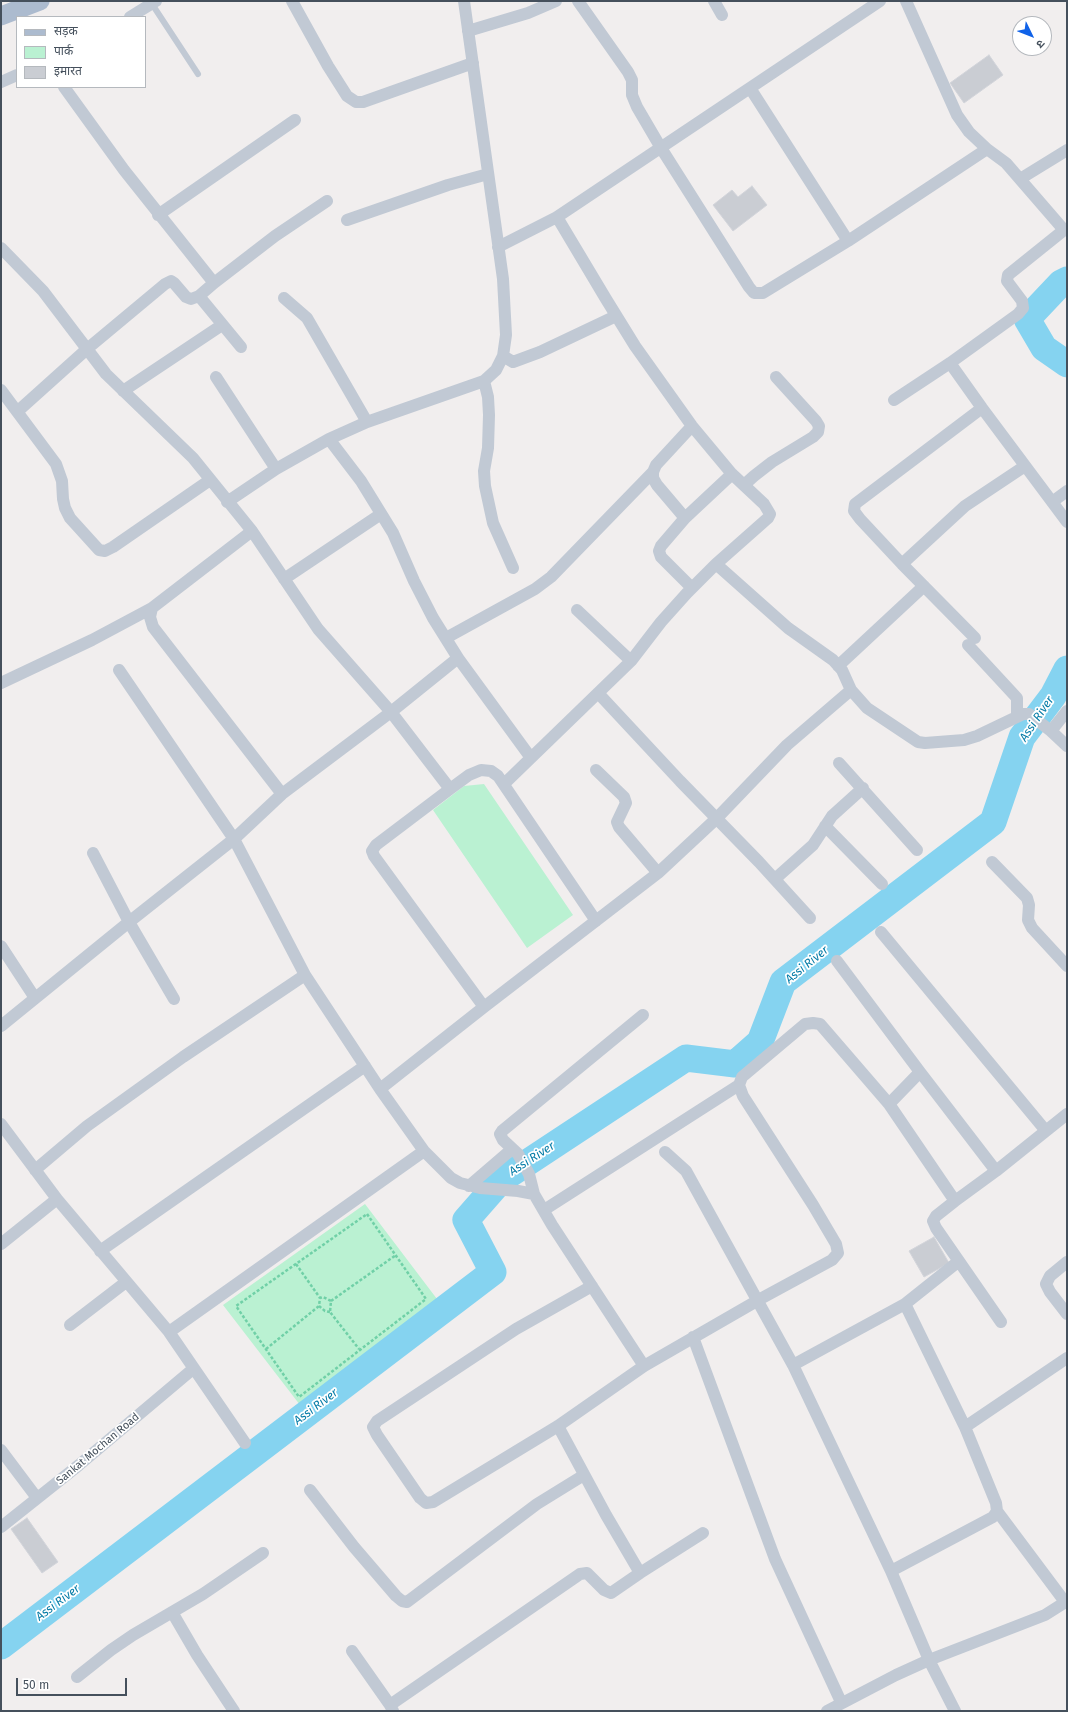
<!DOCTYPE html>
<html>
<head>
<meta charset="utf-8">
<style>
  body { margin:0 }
  #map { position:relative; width:1068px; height:1712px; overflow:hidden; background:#f1eeee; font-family:"Fira Sans","Noto Sans Devanagari",sans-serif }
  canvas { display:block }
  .frame { position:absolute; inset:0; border:2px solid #45505c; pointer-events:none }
  .legend { position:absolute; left:16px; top:16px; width:130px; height:72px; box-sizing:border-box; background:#fff; border:1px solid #b5b9be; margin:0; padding:5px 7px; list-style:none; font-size:12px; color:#45505c }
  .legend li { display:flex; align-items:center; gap:8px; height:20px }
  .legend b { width:20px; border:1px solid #b5b9be }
  .north { position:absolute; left:1012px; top:16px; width:40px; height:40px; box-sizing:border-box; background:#fff; border:1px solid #b5b9be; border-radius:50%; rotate:133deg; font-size:11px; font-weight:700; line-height:16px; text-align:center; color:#45505c }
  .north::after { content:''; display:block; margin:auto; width:14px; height:18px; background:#1062e8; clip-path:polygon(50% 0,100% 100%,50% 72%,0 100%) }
  .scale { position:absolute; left:16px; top:1678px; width:111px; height:18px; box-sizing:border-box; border:2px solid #45505c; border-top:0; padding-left:5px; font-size:12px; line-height:14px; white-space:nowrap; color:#45505c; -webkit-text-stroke:3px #fff; paint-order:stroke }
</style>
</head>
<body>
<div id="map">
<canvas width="1068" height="1712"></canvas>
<div class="frame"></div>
<ul class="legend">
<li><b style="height:5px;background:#acbbcf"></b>सड़क</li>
<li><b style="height:11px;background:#baf1d2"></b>पार्क</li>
<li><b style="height:11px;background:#cacdd3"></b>इमारत</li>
</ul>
<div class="north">उ</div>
<div class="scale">50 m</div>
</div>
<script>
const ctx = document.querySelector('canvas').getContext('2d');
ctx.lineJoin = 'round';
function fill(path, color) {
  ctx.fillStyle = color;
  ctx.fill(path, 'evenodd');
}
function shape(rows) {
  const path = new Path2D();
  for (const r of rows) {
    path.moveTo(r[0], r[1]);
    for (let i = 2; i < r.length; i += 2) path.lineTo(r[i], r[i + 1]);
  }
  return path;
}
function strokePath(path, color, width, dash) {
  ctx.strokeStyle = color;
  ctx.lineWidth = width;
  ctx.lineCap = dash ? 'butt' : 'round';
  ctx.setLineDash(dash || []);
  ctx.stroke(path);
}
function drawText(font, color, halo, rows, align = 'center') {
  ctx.font = font + ' "Fira Sans",sans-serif';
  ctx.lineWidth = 3.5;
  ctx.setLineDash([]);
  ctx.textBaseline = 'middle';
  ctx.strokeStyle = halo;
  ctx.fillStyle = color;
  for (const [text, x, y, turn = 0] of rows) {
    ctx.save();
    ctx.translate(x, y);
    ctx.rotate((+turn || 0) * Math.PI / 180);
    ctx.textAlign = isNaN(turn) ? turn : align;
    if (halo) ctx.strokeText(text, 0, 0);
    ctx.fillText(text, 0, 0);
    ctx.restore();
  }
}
fill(shape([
  [484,784,573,915,527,948,433,810,464,786],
  [365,1204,437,1299,300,1405,223,1305]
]), '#baf1d2');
strokePath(shape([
  [1067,280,1061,283,1027,319,1044,348,1067,364],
  [1,1646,493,1272,466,1220,501,1180,686,1058,735,1064,760,1042,783,982,993,822,1022,737,1053,696,1067,669]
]), '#85d3f0', 27);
const building = shape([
  [989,55,1003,75,964,103,950,83,989,55],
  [752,186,767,205,733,231,713,205,732,190,738,197,752,186],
  [934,1237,949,1263,924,1277,909,1251,934,1237],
  [27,1518,58,1562,42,1573,11,1529,27,1518]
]);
fill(building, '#cacdd3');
strokePath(building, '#d2d4da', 1);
strokePath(shape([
  [367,1214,426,1299,299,1397,236,1306,367,1214],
  [296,1264,320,1298],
  [331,1301,396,1255],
  [330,1312,325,1311,319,1306,320,1298,323,1297,331,1301,330,1312,359,1349],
  [266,1349,319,1306]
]), '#70d0a7', 2.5, [3, 2]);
strokePath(shape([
  [152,4,198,74]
]), '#c1c9d4', 6);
strokePath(shape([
  [292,1,328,66,347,96,356,102,363,102,473,63],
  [578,1,628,72,632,80,632,95,637,107,661,148,749,287,754,293,763,293,848,241,750,88],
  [714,1,722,15],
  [130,17,156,1],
  [468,31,528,13,556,1],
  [1,82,17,75],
  [64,87,124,170,214,283],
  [1020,179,1067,150],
  [158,215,295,120],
  [347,220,448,185,488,174],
  [848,241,987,149],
  [498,247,557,217,880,1],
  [1,248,43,291,106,374,193,458,252,531,318,629,391,712,450,789,469,775,481,770,491,771,498,776,596,921],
  [199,296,241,347],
  [284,298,307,318,367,422],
  [503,356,513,362,540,352,616,316],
  [950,363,982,408,1067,522],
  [216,377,276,469],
  [484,381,488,397,489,415,488,448,484,471,485,486,493,523,513,568],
  [1,390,56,464,62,481,63,499,65,508,70,518,99,550,105,551,113,547,210,480],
  [123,391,222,325],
  [894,400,950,363,1018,314,1023,308,1022,301,1007,281,1008,275,1064,230,1006,163,987,149,969,132,957,115,906,1],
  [18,411,87,349,165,284,171,281,174,283,186,297,191,299,199,296,214,283,275,236,327,201],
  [329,439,361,481,393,533,414,581,433,618,458,658],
  [744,485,754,476,772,462,813,437,818,432,819,426,816,421,776,377],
  [227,502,276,469,329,439,367,422,484,381,496,370,503,356,506,335,503,279,464,1],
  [1052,502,1067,491],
  [685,518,657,485,653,478,653,472,656,465,692,426],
  [252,531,152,608,150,617,153,627,282,794],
  [716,564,788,628,833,660,842,670,851,690,867,708,918,742,925,743,964,740,977,736,1023,714,1029,714,1051,731,1067,746],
  [902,564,860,519,854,511,855,504,982,408],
  [284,579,381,514],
  [692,588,661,557,659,551,661,546,685,518,732,474],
  [577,610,631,661],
  [446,638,535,589,551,577,653,472],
  [975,638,902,564,965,506,1025,466],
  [968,645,1017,698,1017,716],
  [838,666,924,586],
  [119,670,234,839,305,975,380,1089,424,1151,451,1178,460,1183,480,1188,518,1191,534,1194,552,1225,644,1366],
  [1,683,92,640,152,608],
  [598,693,680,781,759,862,810,918],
  [1051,731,1067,711],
  [839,763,917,850],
  [596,770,624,797,626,803,617,822,619,827,658,873],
  [504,784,631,661,661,622,687,593,716,564,768,518,770,514,764,504,732,474,692,426,635,346,606,299,557,217],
  [450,789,376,845,372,851,374,856,484,1007],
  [825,826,882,884],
  [93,853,129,922,174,999],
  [992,862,1027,898,1029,905,1028,920,1032,928,1067,966],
  [775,879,813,845,832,816,863,788],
  [881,932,1046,1131],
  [1,946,35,998],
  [837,961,920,1072,996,1171],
  [1,1026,129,922,234,839,282,794,391,712,458,658,531,758],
  [920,1072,889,1104,955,1201],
  [380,1089,484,1007,658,873,716,819,787,745,851,690],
  [1,1124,57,1199,169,1332,245,1443],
  [665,1152,686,1171,793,1365,891,1571,929,1660,955,1711],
  [35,1170,87,1126,183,1057,305,975],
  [469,1186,512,1149],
  [534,1194,529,1174,518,1154,503,1140,500,1134,502,1131,643,1015],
  [544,1210,739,1085],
  [1,1244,57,1199],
  [100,1251,365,1066],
  [1067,1262,1050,1276,1046,1284,1050,1292,1067,1314],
  [592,1286,516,1329,377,1421,373,1427,377,1435,420,1498,426,1503,433,1502,558,1426,644,1366,762,1298,832,1260,838,1253,836,1244,813,1205,743,1096,739,1085,742,1077,805,1024,813,1023,820,1024,889,1104],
  [905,1304,959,1261],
  [1001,1322,936,1228,933,1221,936,1216,955,1201,996,1171,1067,1114],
  [70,1325,126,1282],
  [169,1332,424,1151],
  [693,1337,775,1559,841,1702],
  [793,1365,905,1304,965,1427,996,1503,997,1511,993,1517,891,1571],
  [558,1426,606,1515,640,1573,703,1533],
  [965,1427,1067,1358],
  [1,1450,37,1498],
  [310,1490,354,1547,396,1596,402,1601,407,1602,537,1504,584,1475],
  [997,1511,1065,1602],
  [1,1527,79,1465,193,1369],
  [172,1612,197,1655,234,1711],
  [352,1651,390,1705],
  [77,1677,111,1650,133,1635,203,1594,263,1553],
  [393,1711,390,1705,580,1574,587,1573,604,1590,611,1593,640,1573],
  [827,1711,896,1675,929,1660,1045,1615,1067,1601]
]), '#c1c9d4', 12);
strokePath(shape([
  [1,16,40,1]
]), '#acbbcf', 19);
drawText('11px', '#45505c', '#fff', [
  ["Sankat Mochan Road",98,1449,-40]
]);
drawText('italic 12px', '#067ca7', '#fff', [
  ["Assi River",1037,719,-56],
  ["Assi River",807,965,-39],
  ["Assi River",532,1159,-33],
  ["Assi River",316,1407,-37],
  ["Assi River",58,1603,-37]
]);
</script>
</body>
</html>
